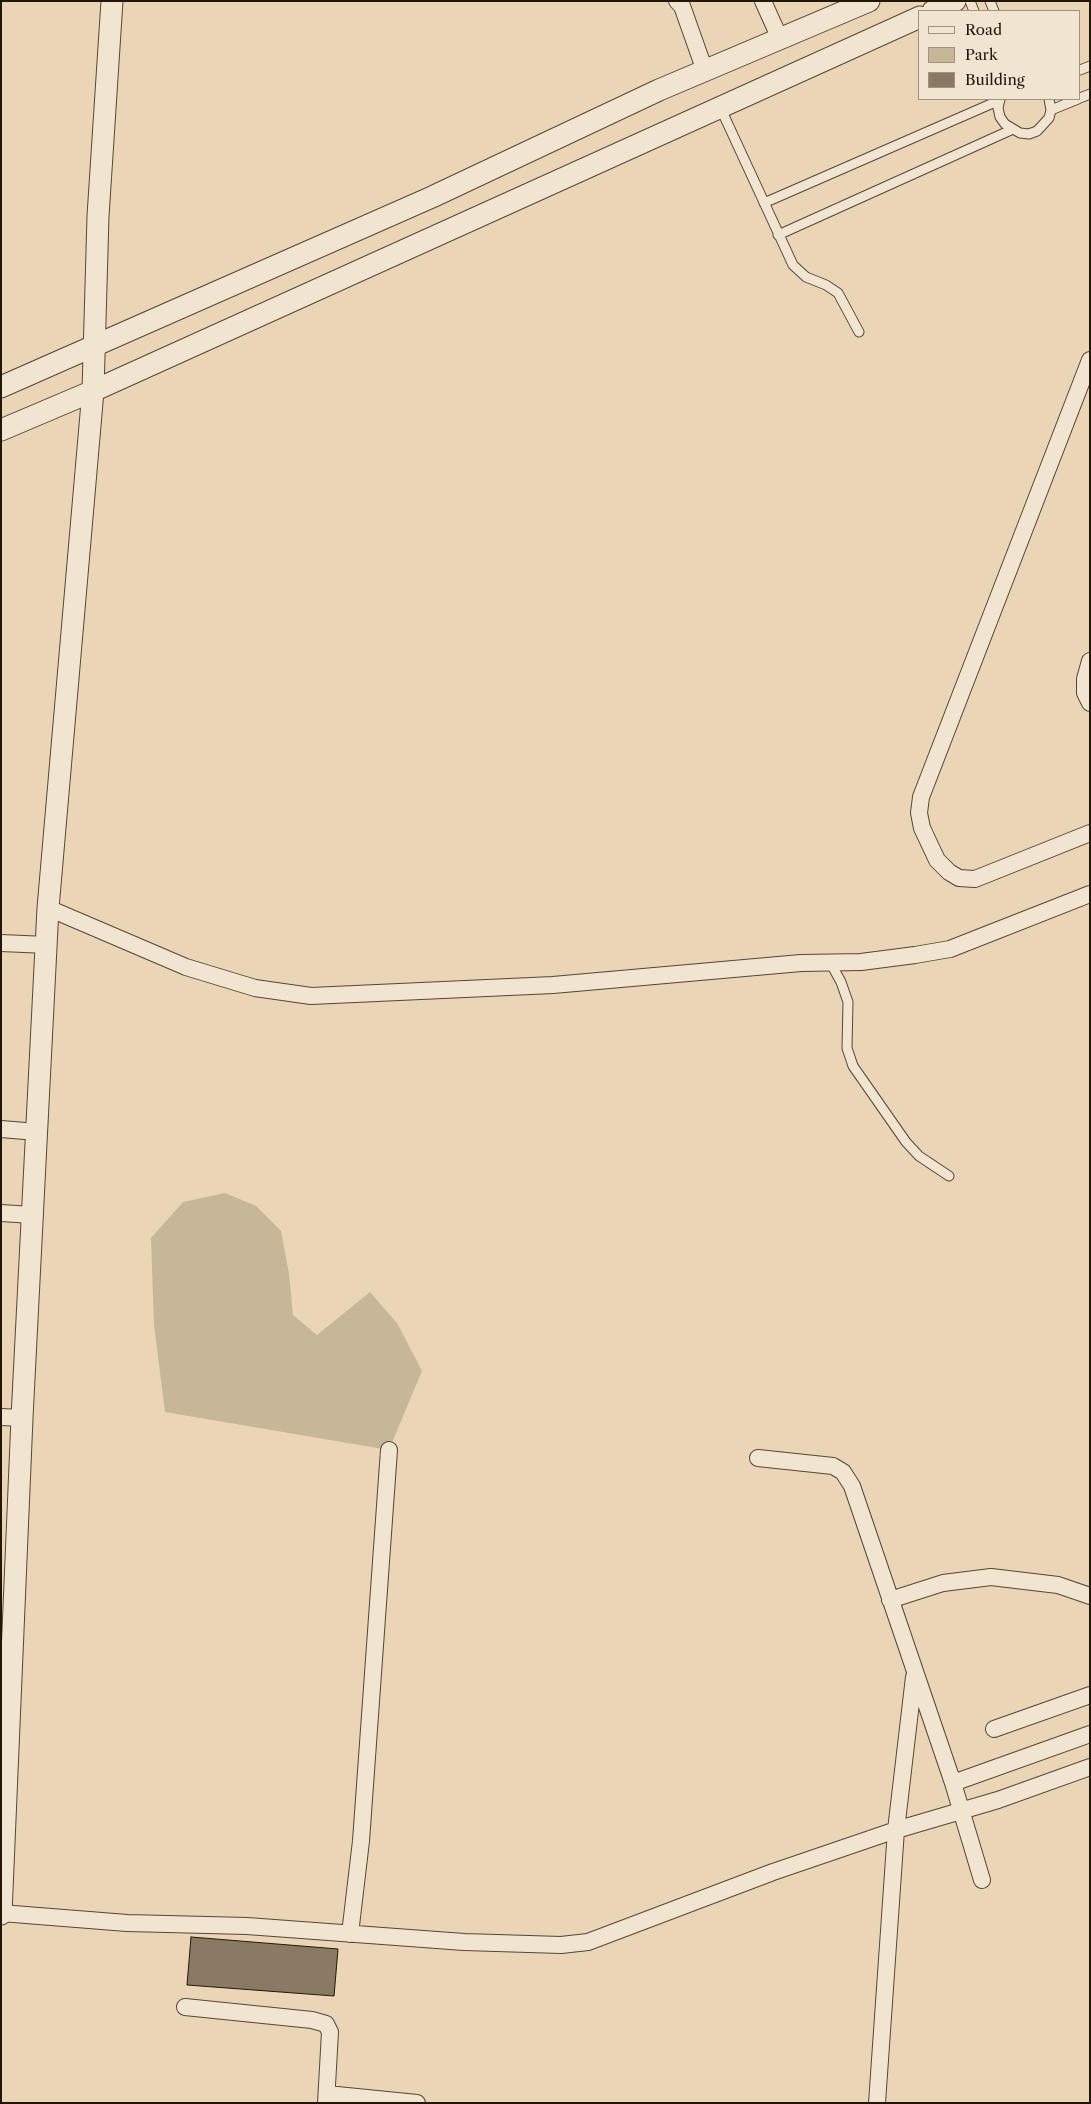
<!DOCTYPE html>
<html>
<head>
<meta charset="utf-8">
<style>
  body { margin:0 }
  #map { position:relative; width:1091px; height:2104px; overflow:hidden; background:#ead6b7; font-family:"Libre Caslon Text",serif }
  canvas { display:block }
  .frame { position:absolute; inset:0; border:2px solid #231708; pointer-events:none }
  .legend { position:absolute; left:918px; top:10px; width:162px; height:90px; box-sizing:border-box; background:#f1e4d0; border:1px solid #9f9280; margin:0; padding:6px 9px; list-style:none; font-size:15px; color:#231708 }
  .legend li { display:flex; align-items:center; gap:10px; height:25px }
  .legend b { width:25px; border:1px solid #9f9280 }
</style>
</head>
<body>
<div id="map">
<canvas width="1091" height="2104"></canvas>
<div class="frame"></div>
<ul class="legend">
<li><b style="height:6px;background:#f1e4d0"></b>Road</li>
<li><b style="height:14px;background:#c8b699"></b>Park</li>
<li><b style="height:14px;background:#8a7a63"></b>Building</li>
</ul>
</div>
<script>
const ctx = document.querySelector('canvas').getContext('2d');
ctx.lineJoin = 'round';
function fill(path, color) {
  ctx.fillStyle = color;
  ctx.fill(path, 'evenodd');
}
function shape(rows) {
  const path = new Path2D();
  for (const r of rows) {
    path.moveTo(r[0], r[1]);
    for (let i = 2; i < r.length; i += 2) path.lineTo(r[i], r[i + 1]);
  }
  return path;
}
function strokePath(path, color, width, dash) {
  ctx.strokeStyle = color;
  ctx.lineWidth = width;
  ctx.lineCap = dash ? 'butt' : 'round';
  ctx.setLineDash(dash || []);
  ctx.stroke(path);
}
fill(shape([
  [225,1193,256,1206,281,1231,289,1274,293,1315,317,1335,370,1292,397,1323,422,1371,389,1450,165,1412,154,1325,151,1238,183,1202]
]), '#c8b699');
const building = shape([
  [191,1937,338,1949,334,1996,187,1985,191,1937]
]);
fill(building, '#8a7a63');
strokePath(building, '#231708', 1);
const service = shape([
  [970,1,974,11],
  [990,1,994,11],
  [1080,70,1090,66],
  [1080,98,1090,94],
  [1000,99,998,108,1000,117,1005,124,1020,133,1029,134,1037,131,1049,118,1051,110,1049,99],
  [720,107,793,265,806,277,826,285,838,293,859,332],
  [1051,110,1078,99],
  [764,203,1000,100],
  [778,235,1011,130],
  [830,962,841,982,848,1002,847,1048,853,1066,906,1142,919,1156,949,1176]
]);
const minor = shape([
  [677,1,682,6,705,71],
  [763,1,780,39],
  [1090,360,921,797,919,813,922,828,937,860,949,872,959,878,975,879,1090,833],
  [1090,661,1085,679,1085,693,1090,703],
  [48,908,186,967,255,988,311,996,553,985,801,963,861,962,915,955,950,949,1090,894],
  [1,943,47,945],
  [1,1129,37,1132],
  [1,1213,32,1215],
  [1,1417,22,1418],
  [758,1458,833,1466,843,1472,852,1486,953,1783,982,1880],
  [890,1600,943,1583,991,1577,1058,1585,1090,1596],
  [994,1729,1090,1695],
  [953,1783,1090,1734],
  [1,1913,127,1923,247,1926,464,1942,561,1945,588,1942,773,1872,896,1830,998,1800,1090,1767],
  [350,1934,361,1841,389,1450],
  [185,2007,312,2020,326,2024,330,2032,326,2103],
  [327,2094,417,2103],
  [877,2103,896,1830,914,1677]
]);
const tertiary = shape([
  [933,11,955,1],
  [1,387,432,197,659,90,869,1],
  [1,430,93,391,920,17],
  [1,1914,22,1418,48,908,93,391,98,216,112,1]
]);
strokePath(service, '#554734', 11);
strokePath(minor, '#554734', 18);
strokePath(tertiary, '#554734', 23);
strokePath(service, '#f1e4d0', 9);
strokePath(minor, '#f1e4d0', 16);
strokePath(tertiary, '#f1e4d0', 21);
</script>
</body>
</html>
